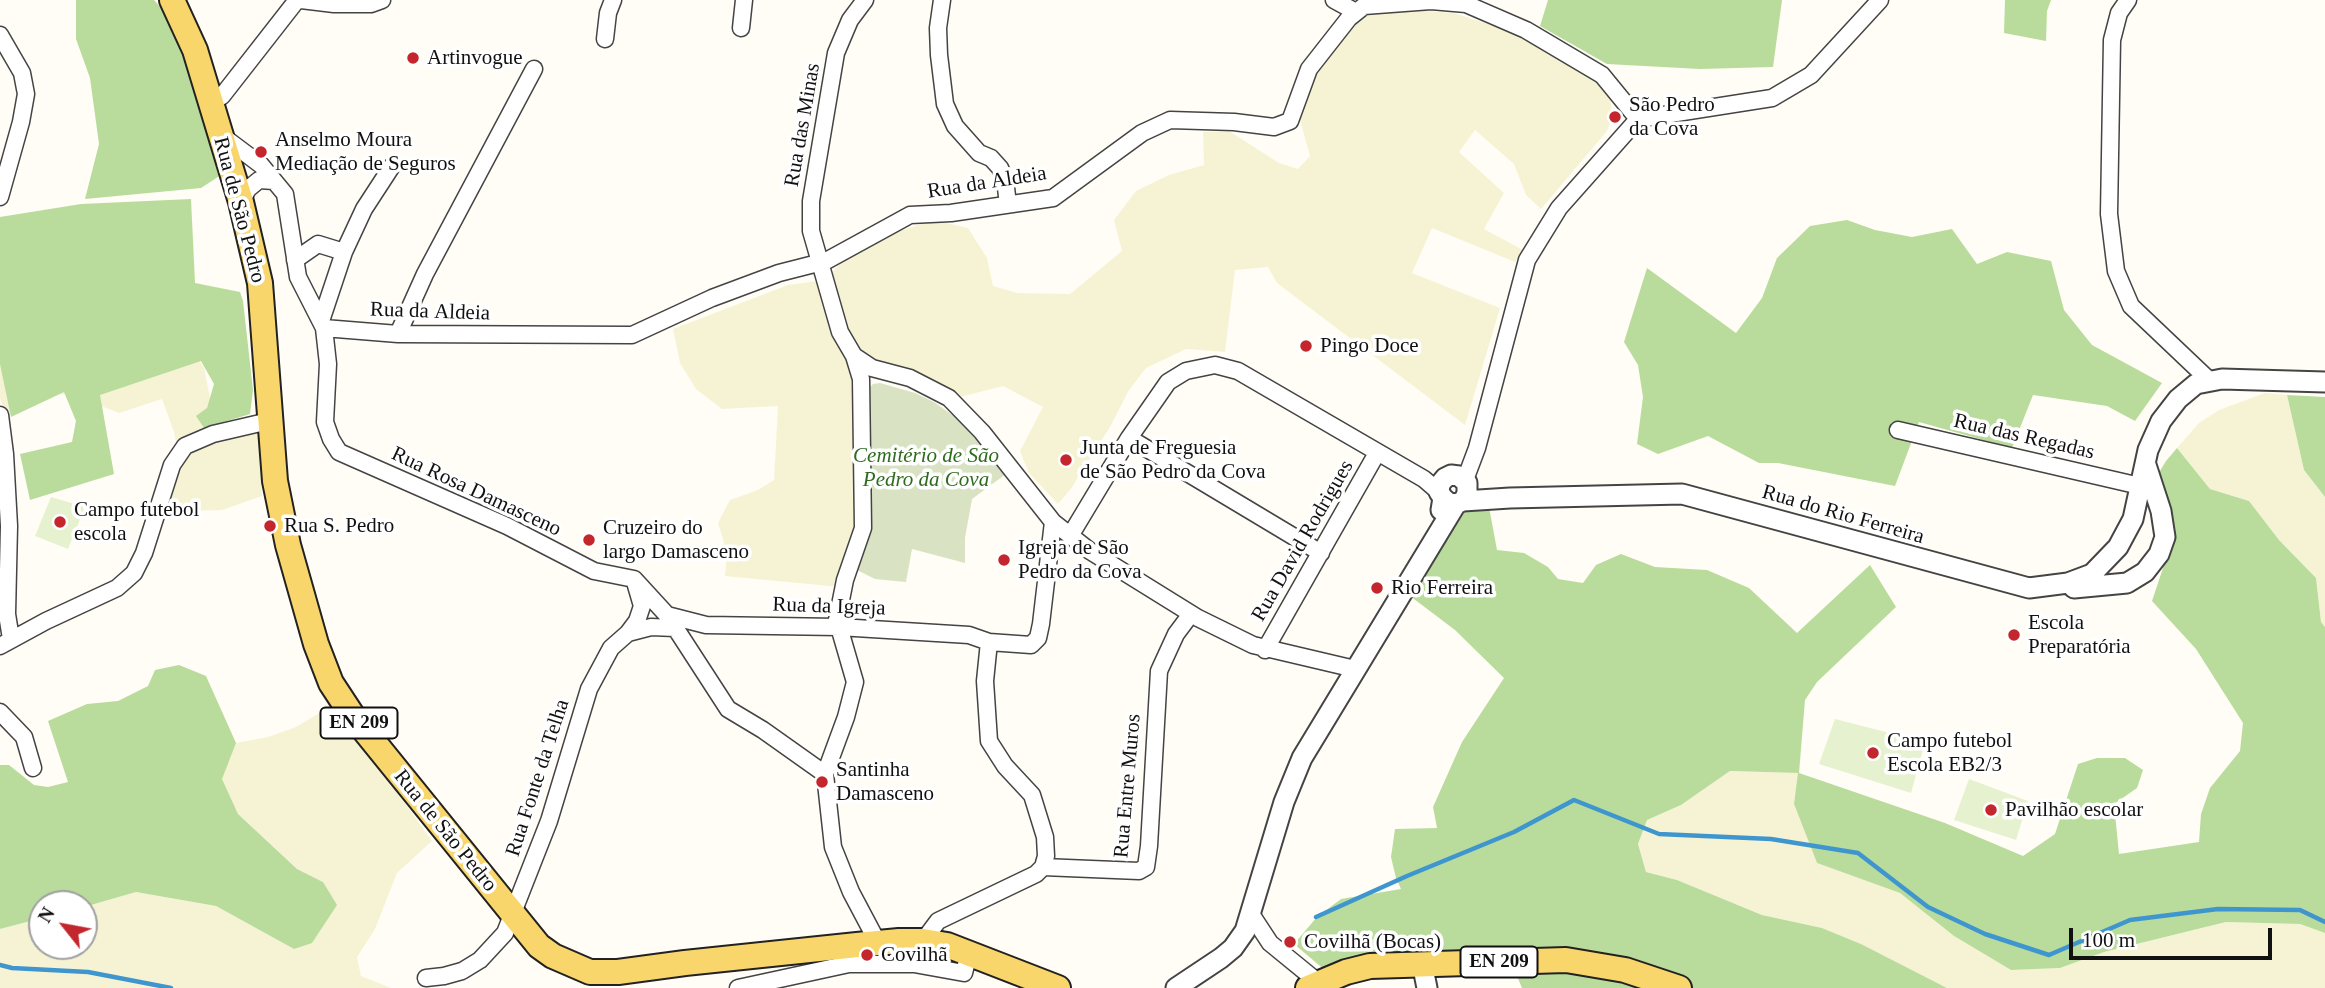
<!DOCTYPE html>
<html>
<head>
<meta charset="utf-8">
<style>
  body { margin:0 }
  #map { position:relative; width:2325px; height:988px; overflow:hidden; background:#fffdf5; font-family:"Times New Roman",serif }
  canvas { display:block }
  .north { position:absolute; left:28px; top:890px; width:70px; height:70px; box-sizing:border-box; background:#fff; border:2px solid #a0a0a0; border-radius:50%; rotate:301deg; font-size:19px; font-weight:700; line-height:28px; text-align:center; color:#111 }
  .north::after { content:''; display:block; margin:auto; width:24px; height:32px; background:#c4262e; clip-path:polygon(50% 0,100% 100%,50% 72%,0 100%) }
  .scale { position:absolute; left:2069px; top:928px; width:203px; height:32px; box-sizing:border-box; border:4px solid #111; border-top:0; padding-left:9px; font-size:21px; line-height:24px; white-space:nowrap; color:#111; -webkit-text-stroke:5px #fff; paint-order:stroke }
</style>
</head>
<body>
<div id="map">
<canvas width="2325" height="988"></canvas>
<div class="north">N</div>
<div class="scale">100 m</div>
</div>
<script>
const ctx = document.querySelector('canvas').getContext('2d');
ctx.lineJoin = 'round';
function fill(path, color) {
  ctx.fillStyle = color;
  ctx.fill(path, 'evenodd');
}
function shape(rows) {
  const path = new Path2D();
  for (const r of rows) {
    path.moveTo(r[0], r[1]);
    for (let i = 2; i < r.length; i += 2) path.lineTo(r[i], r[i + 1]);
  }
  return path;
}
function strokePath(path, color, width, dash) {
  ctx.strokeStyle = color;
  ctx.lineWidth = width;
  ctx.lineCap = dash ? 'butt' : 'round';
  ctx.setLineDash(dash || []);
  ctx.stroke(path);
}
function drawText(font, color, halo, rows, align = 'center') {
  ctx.font = font + ' "Times New Roman",serif';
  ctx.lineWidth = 7;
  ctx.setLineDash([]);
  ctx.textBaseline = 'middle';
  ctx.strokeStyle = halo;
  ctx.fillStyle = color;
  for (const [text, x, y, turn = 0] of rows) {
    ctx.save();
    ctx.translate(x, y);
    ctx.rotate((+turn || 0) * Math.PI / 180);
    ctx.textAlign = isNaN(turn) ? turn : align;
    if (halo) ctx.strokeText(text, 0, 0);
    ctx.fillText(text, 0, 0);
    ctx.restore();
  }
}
fill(shape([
  [1413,10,1454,13,1503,29,1592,75,1610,92,1612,118,1607,131,1541,209,1526,195,1514,164,1475,130,1459,152,1504,193,1484,229,1523,250,1515,262,1432,228,1412,273,1500,308,1465,425,1277,283,1268,267,1235,270,1225,352,1186,349,1146,368,1129,390,1110,427,1070,490,1058,504,1029,473,1020,451,1043,407,1003,386,956,398,888,367,851,381,857,427,860,544,840,587,725,576,727,552,718,523,730,500,758,490,774,480,778,406,722,409,696,389,680,363,673,329,788,285,825,280,845,258,897,232,934,220,968,228,987,258,993,286,1017,293,1070,294,1122,251,1114,220,1136,191,1169,175,1204,165,1203,132,1229,131,1279,163,1298,169,1310,156,1298,113,1312,71,1365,11],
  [0,219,172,313,204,368,215,422,258,420,262,496,222,510,188,511,165,496,179,458,174,432,162,399,119,413,73,395,52,393,5,415,0,398],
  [2265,393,2287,395,2304,470,2325,497,2325,627,2321,622,2316,578,2279,540,2249,501,2210,489,2177,448,2199,423,2219,410],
  [326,709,370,755,432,841,397,873,375,929,357,957,361,976,391,988,0,988,0,929,42,918,42,946,84,946,84,907,136,892,216,906,294,949,323,882,297,869,238,814,221,779,236,743,268,737,296,727],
  [1730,771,1799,773,1794,804,1817,863,1900,893,1954,936,2011,970,2060,968,2104,952,2226,922,2300,924,2325,933,2325,988,1947,988,1861,944,1822,928,1762,915,1677,880,1646,872,1638,844,1647,820,1681,805]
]), '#f6f3d4');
fill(shape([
  [76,0,154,0,171,19,221,175,201,188,85,199,99,144,90,78,76,39],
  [1548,0,1782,0,1773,67,1700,69,1607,64,1540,26],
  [2005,0,2051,0,2047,11,2046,41,2004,33],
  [191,199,195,283,240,292,243,301,253,390,250,414,204,428,196,416,207,408,214,384,201,361,100,395,114,474,30,500,20,454,72,442,76,421,64,392,11,417,0,364,0,217,81,204],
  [1847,220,1875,230,1912,237,1952,229,1977,264,2007,252,2051,261,2064,310,2092,345,2162,383,2135,421,2107,406,2033,395,2012,448,1919,422,1895,486,1778,463,1759,463,1708,436,1658,454,1637,444,1643,397,1638,365,1624,342,1647,268,1736,333,1762,298,1777,258,1810,226],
  [2287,395,2325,397,2325,497,2304,470],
  [2177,448,2210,489,2249,501,2279,540,2316,578,2321,622,2325,627,2325,933,2300,924,2226,922,2104,952,2060,968,2011,970,1954,936,1900,893,1817,863,1794,804,1798,773,1730,771,1681,805,1647,820,1638,844,1646,872,1677,880,1762,915,1822,928,1861,944,1947,988,1522,988,1507,952,1437,951,1375,955,1326,971,1294,944,1317,917,1341,899,1401,889,1396,878,1391,857,1395,829,1437,828,1433,807,1462,742,1504,678,1455,630,1410,596,1456,513,1467,508,1489,507,1497,550,1524,553,1548,567,1558,579,1583,583,1596,565,1621,554,1655,567,1707,570,1749,588,1797,633,1870,565,1896,607,1817,682,1805,700,1799,773,1945,823,2023,856,2055,834,2078,764,2097,758,2125,758,2143,770,2137,788,2114,804,2119,854,2199,842,2201,814,2210,788,2240,751,2243,723,2196,649,2152,601,2165,562,2168,535,2152,484,2166,461],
  [179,665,206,676,236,743,222,779,238,814,297,869,323,882,337,905,312,943,294,949,216,906,136,892,84,907,84,904,42,904,42,918,0,929,0,765,9,765,34,785,48,787,68,782,48,721,87,704,118,701,148,686,155,670]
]), '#b9dc9c');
fill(shape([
  [880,383,915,393,934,402,958,419,1006,474,972,499,965,538,965,563,912,549,906,582,875,579,857,570,869,537,869,388,873,384]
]), '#d9e3c4');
fill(shape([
  [51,497,85,507,68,549,35,536],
  [1835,719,1925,742,1911,793,1819,764],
  [1969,779,2028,801,2016,840,1954,820]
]), '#e6f2cf');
strokePath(shape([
  [1316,917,1407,876,1514,832,1574,800,1659,834,1771,839,1858,853,1928,907,1985,934,2049,955,2130,920,2218,909,2300,910,2325,922],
  [0,965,12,968,88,972,171,988]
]), '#3f96cf', 4.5);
const minor = shape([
  [301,0,334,4,371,4,382,0],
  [865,0,850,20,836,53,811,201,811,231,840,332,854,356,861,379,863,528,845,580,837,620,855,682,846,717,825,774,833,847,851,892,878,943],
  [942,0,938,28,939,55,945,104,955,126,979,153,991,158,1000,168,1005,180,1008,204],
  [1334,0,1356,12],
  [2128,0,2119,13,2112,40,2109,214,2116,271,2131,306,2210,381],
  [741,28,744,0],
  [0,35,22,73,26,94,21,122,0,197],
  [605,39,608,13,613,0],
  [210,103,222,96,297,0],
  [1638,119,1772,98,1811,75,1880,0],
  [221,135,261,165,285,194,298,277,324,328,328,364,325,422,331,439,339,452,507,526,594,571,634,579,667,615,728,709,763,730,825,774],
  [241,202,248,189,259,180,274,181],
  [295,260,318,244,344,252],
  [321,321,344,252,364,209,392,166],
  [324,328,398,334,632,335,712,298,779,273,826,261,910,215,951,213,1053,198,1142,133,1170,120,1234,122,1274,127,1290,121,1309,69,1349,18,1364,6,1431,1,1466,4,1526,30,1602,75,1638,119],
  [398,334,425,274,534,69],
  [854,356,872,368,910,378,949,398,982,432,1053,522,1090,551,1198,618,1253,645,1355,669],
  [0,415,5,454,9,526,7,614,11,639],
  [1898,430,2140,486],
  [1129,438,1321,553],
  [1465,480,1477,448,1527,260,1559,208,1638,119],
  [1070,536,1129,438,1168,382,1186,371,1215,365,1238,371,1424,479,1439,492],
  [667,615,706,625,839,627,969,635,989,642,1031,645,1038,638,1041,624,1053,522],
  [628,633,637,621,642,606,635,582],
  [0,646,46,621,117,588,134,573,144,553,172,465,185,446,213,434,269,421],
  [1265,650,1377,453],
  [0,712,24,737,33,768],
  [1043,867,1139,871,1146,867,1149,846,1159,671,1176,634,1191,614],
  [1251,914,1270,943,1319,983],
  [923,941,938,921,1036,874,1043,867,1046,856,1045,837,1032,795,1005,766,989,741,985,681,989,642],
  [426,978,444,976,462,971,480,960,505,933,549,821,589,689,611,648,628,633,651,627,675,628],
  [738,988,849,964,914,964,964,973,969,953]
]);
const tertiary = shape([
  [1443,498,1449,503,1456,504,1463,501,1510,498,1682,494,2029,588,2068,583,2092,574,2118,547,2133,519,2148,450,2161,421,2178,399,2196,384,2222,379,2325,382],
  [1441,510,1443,498,1439,492,1440,484,1445,478,1451,475,1459,476,1467,483,1467,494,1463,501],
  [2074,588,2127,583,2145,572,2159,554,2165,537,2161,511,2146,465],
  [1422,963,1427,988],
  [1176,988,1221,958,1233,948,1245,931,1284,802,1302,758,1456,504]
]);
const primary = shape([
  [172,0,195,50,241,202,260,283,275,481,288,545,316,644,331,683,352,715,539,946,553,956,590,972,618,972,685,963,857,945,899,941,923,941,947,945,1058,988],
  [1308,988,1346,972,1370,966,1566,960,1625,970,1679,988]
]);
strokePath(minor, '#444', 19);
strokePath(tertiary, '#444', 23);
strokePath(primary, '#222', 28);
strokePath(minor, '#fff', 16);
strokePath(tertiary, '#fff', 19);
strokePath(primary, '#f9d66b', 24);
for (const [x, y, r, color] of [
  [413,58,7,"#c4262e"],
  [1615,117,7,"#c4262e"],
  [261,152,7,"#c4262e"],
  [1306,346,7,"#c4262e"],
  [1066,460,7,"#c4262e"],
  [60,522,7,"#c4262e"],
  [270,526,7,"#c4262e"],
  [589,540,7,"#c4262e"],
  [1004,560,7,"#c4262e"],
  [1377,588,7,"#c4262e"],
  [2014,635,7,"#c4262e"],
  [1873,753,7,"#c4262e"],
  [822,782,7,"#c4262e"],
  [1991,810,7,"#c4262e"],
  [1290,942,7,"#c4262e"],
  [867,955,7,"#c4262e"]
]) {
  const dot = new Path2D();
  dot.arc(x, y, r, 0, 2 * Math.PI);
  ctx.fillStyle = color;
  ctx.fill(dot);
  strokePath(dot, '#fff', 2.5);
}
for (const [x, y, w] of [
  [359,723,77],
  [1499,962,77]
]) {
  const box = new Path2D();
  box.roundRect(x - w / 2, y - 15.5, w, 31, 5);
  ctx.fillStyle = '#fff';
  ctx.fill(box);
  strokePath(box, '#111', 2);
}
drawText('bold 19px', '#111', null, [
  ["EN 209",359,723],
  ["EN 209",1499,962]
]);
drawText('21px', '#111', '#fff', [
  ["Artinvogue",427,58],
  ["São Pedro",1629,105],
  ["da Cova",1629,129],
  ["Anselmo Moura",275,140],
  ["Mediação de Seguros",275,164],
  ["Pingo Doce",1320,346],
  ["Junta de Freguesia",1080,448],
  ["de São Pedro da Cova",1080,472],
  ["Campo futebol",74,510],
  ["escola",74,534],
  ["Rua S. Pedro",284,526],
  ["Cruzeiro do",603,528],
  ["largo Damasceno",603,552],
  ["Igreja de São",1018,548],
  ["Pedro da Cova",1018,572],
  ["Rio Ferreira",1391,588],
  ["Escola",2028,623],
  ["Preparatória",2028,647],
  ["Campo futebol",1887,741],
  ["Escola EB2/3",1887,765],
  ["Santinha",836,770],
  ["Damasceno",836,794],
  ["Pavilhão escolar",2005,810],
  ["Covilhã (Bocas)",1304,942],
  ["Covilhã",881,955]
], 'left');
drawText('21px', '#111', '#fff', [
  ["Rua das Minas",803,125,-80],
  ["Rua da Aldeia",987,183,-9],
  ["Rua de São Pedro",239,210,75],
  ["Rua da Aldeia",430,312,2],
  ["Rua das Regadas",2024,437,13],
  ["Rua Rosa Damasceno",476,492,25],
  ["Rua do Rio Ferreira",1843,515,16],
  ["Rua David Rodrigues",1303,541,-60],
  ["Rua da Igreja",829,607,2],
  ["Rua Fonte da Telha",538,778,-72],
  ["Rua Entre Muros",1128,786,-85],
  ["Rua de São Pedro",445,831,51]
]);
drawText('italic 21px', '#2f6b1f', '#fff', [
  ["Cemitério de São",926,456],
  ["Pedro da Cova",926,480]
]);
</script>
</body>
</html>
